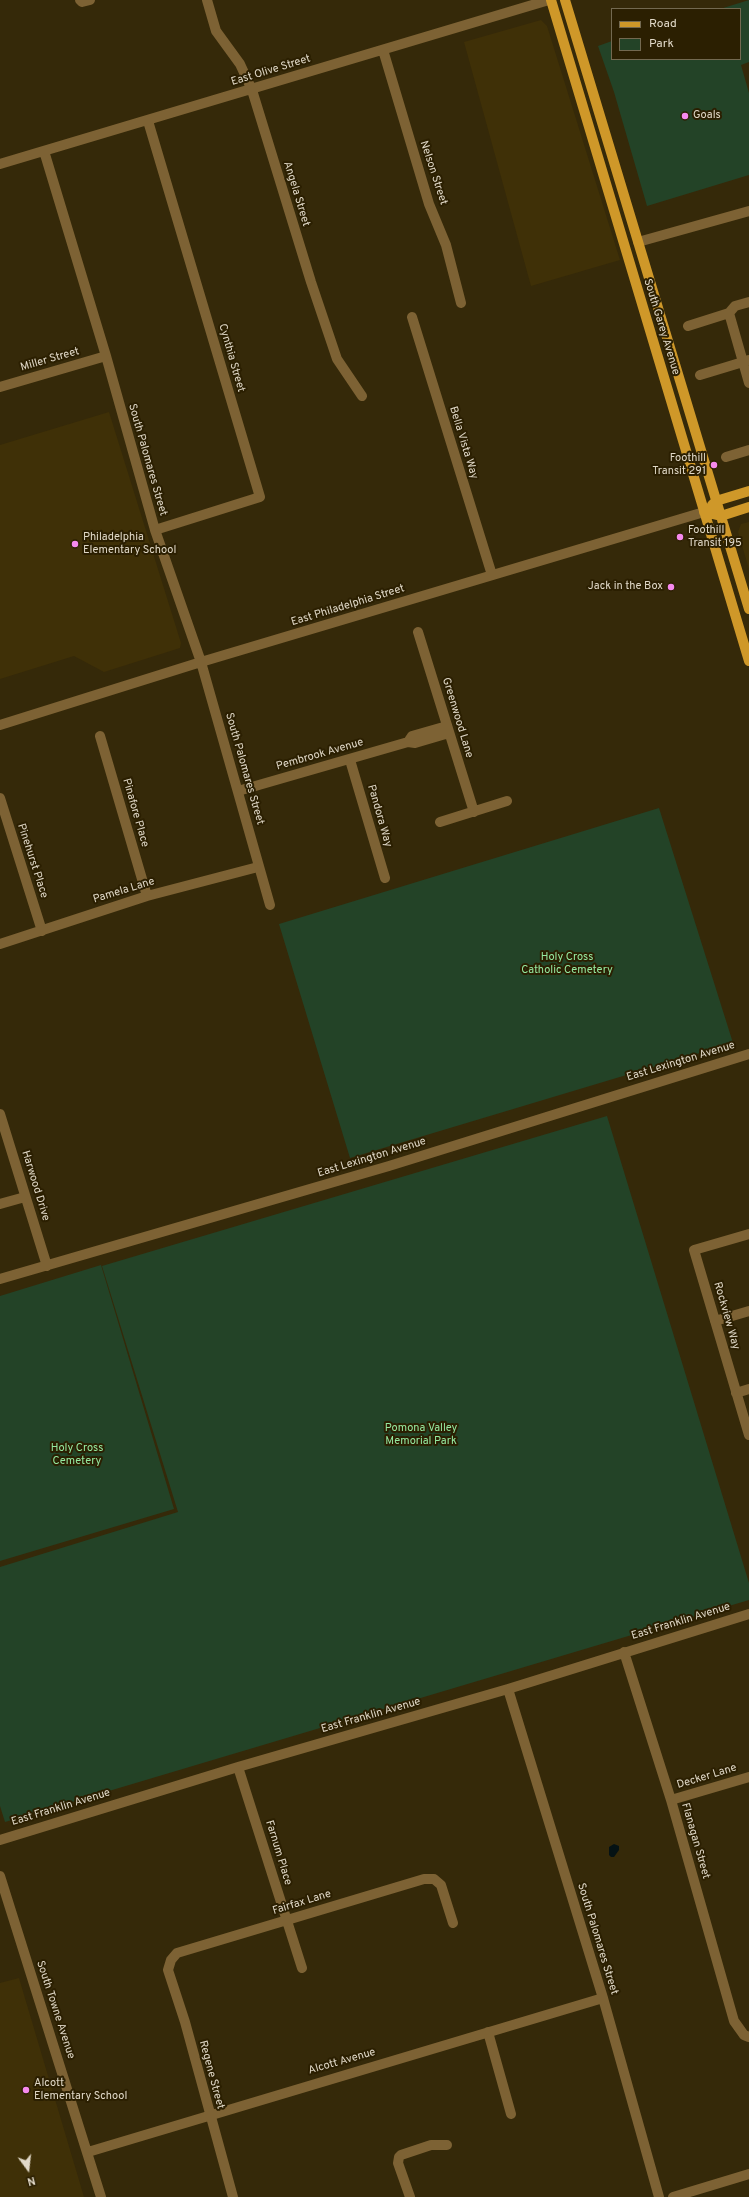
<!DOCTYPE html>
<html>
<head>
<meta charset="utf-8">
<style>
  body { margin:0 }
  #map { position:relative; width:749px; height:2197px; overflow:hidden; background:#352909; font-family:Overpass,sans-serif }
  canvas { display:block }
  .legend { position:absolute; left:611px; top:8px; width:130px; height:52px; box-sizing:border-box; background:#2b1f01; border:1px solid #736950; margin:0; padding:5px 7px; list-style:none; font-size:12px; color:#e0d8c7 }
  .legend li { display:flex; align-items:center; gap:8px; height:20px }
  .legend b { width:20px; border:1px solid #736950 }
  .north { position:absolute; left:8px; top:2149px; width:40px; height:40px; -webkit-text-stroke:3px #2b1f01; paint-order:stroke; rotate:165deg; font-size:11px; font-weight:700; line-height:16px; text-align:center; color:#e0d8c7 }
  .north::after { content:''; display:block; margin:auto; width:14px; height:18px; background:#e0d8c7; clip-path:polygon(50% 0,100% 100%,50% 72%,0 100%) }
</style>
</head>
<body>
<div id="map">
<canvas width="749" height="2197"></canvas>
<ul class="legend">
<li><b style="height:5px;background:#cf9829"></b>Road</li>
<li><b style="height:11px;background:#234327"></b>Park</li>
</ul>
<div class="north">N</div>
</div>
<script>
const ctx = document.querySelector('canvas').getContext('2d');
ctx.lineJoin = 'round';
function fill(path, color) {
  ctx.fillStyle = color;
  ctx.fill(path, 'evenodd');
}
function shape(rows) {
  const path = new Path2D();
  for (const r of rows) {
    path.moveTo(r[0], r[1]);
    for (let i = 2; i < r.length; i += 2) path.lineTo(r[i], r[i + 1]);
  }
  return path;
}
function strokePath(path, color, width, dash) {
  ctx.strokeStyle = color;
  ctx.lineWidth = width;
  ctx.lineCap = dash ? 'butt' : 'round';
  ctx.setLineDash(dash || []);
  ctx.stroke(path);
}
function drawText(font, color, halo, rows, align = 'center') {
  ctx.font = font + ' Overpass,sans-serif';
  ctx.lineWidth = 4;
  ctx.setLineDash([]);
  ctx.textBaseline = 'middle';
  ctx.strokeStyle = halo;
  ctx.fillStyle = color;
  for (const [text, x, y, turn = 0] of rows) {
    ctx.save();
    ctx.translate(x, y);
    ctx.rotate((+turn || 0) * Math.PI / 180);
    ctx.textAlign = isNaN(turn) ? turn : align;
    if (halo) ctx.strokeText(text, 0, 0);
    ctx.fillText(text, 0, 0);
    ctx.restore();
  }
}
fill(shape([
  [541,20,547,26,620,260,531,286,464,42],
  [109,412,181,643,180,648,104,672,74,656,0,679,0,445],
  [749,522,749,569,738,532,741,524],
  [19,1978,84,2197,0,2197,0,1983]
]), '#3f3007');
fill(shape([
  [749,0,749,62,741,65,749,93,749,175,647,206,614,92,598,46,612,41,612,59,740,59,740,9,720,9],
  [659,808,733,1043,350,1158,279,924],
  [607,1116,749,1583,749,1600,5,1822,0,1806,0,1567,178,1512,102,1266],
  [101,1265,174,1509,0,1561,0,1296]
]), '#234327');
fill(shape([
  [614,1844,619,1846,619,1850,614,1857,611,1857,609,1855,609,1847]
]), '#051214');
strokePath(shape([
  [80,0,82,2,90,0],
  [207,0,216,31,240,64,252,90,311,282,337,359,362,396],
  [383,50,429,204,446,245,461,303],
  [148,121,260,497,155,530],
  [44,151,106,356,155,530,201,662,270,905],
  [0,164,549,0],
  [638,242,749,211],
  [412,317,492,575],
  [688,326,729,313],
  [749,360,743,362,749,383],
  [700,375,743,362,729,313,735,306,749,302],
  [0,387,106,356],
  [726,457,749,450],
  [418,632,474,812],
  [0,725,201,662,704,512],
  [100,736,147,896],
  [408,742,412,736,447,726],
  [350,760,385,878],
  [238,791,408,742,415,743,449,733],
  [0,798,42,931],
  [440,822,507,801],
  [0,944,147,896,258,867],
  [0,1114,47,1266],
  [0,1204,25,1197],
  [749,1234,694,1250,749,1435],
  [0,1279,389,1166,749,1054],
  [715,1321,749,1311],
  [736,1393,749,1389],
  [624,1652,671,1800,734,2021,744,2035,749,2037],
  [508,1689,603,1998,659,2197],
  [238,1767,302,1968],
  [671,1800,749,1777],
  [0,1840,238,1767,508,1689,749,1614],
  [0,1876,101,2197],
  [488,2032,511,2114],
  [88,2152,603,1998],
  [233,2197,185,2022,168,1970,171,1960,177,1953,424,1879,434,1879,441,1885,453,1923],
  [410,2197,398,2163,399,2157,401,2155,431,2145,447,2145],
  [673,2197,749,2174]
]), '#7d6234', 10);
strokePath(shape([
  [551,0,749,661],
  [565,0,749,609],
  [712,505,716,501,749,491],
  [704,512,721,516,749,507]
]), '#cf9829', 10);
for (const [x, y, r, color] of [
  [685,116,4,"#f689ee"],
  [714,465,4,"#f689ee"],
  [680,537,4,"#f689ee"],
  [75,544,4,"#f689ee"],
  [671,587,4,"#f689ee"],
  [26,2090,4,"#f689ee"]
]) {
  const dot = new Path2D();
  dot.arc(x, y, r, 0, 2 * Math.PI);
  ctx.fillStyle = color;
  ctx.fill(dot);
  strokePath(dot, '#2b1f01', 1.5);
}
drawText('11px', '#e0d8c7', '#2b1f01', [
  ["East Olive Street",271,71,-17],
  ["Nelson Street",433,173,72],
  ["Angela Street",296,194,73],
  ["South Garey Avenue",661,327,73],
  ["Cynthia Street",231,358,74],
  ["Miller Street",50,360,-16],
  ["Bella Vista Way",463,443,73],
  ["South Palomares Street",147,460,74],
  ["East Philadelphia Street",348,606,-17],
  ["Greenwood Lane",457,718,73],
  ["Pembrook Avenue",320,755,-16],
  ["South Palomares Street",244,769,74],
  ["Pinafore Place",135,813,74],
  ["Pandora Way",379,816,74],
  ["Pinehurst Place",32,861,72],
  ["Pamela Lane",124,891,-17],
  ["East Lexington Avenue",681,1062,-17],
  ["East Lexington Avenue",372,1158,-17],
  ["Harwood Drive",35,1186,73],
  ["Rockview Way",726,1316,74],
  ["East Franklin Avenue",681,1622,-17],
  ["East Franklin Avenue",371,1716,-16],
  ["Decker Lane",707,1777,-17],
  ["East Franklin Avenue",61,1808,-17],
  ["Flanagan Street",695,1841,74],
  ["Farnum Place",278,1853,73],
  ["Fairfax Lane",302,1903,-17],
  ["South Palomares Street",597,1939,73],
  ["South Towne Avenue",55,2010,72],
  ["Alcott Avenue",342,2062,-16],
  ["Regene Street",211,2075,75]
]);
drawText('11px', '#e0d8c7', '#2b1f01', [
  ["Goals",693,116],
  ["Foothill",706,459,"right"],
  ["Transit 291",706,472,"right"],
  ["Foothill",688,531],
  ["Transit 195",688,544],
  ["Philadelphia",83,538],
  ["Elementary School",83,551],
  ["Jack in the Box",663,587,"right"],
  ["Alcott",34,2084],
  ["Elementary School",34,2097]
], 'left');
drawText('11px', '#95e9a0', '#2b1f01', [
  ["Holy Cross",567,958],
  ["Catholic Cemetery",567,971],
  ["Pomona Valley",421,1429],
  ["Memorial Park",421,1442],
  ["Holy Cross",77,1449],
  ["Cemetery",77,1462]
]);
</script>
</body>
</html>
